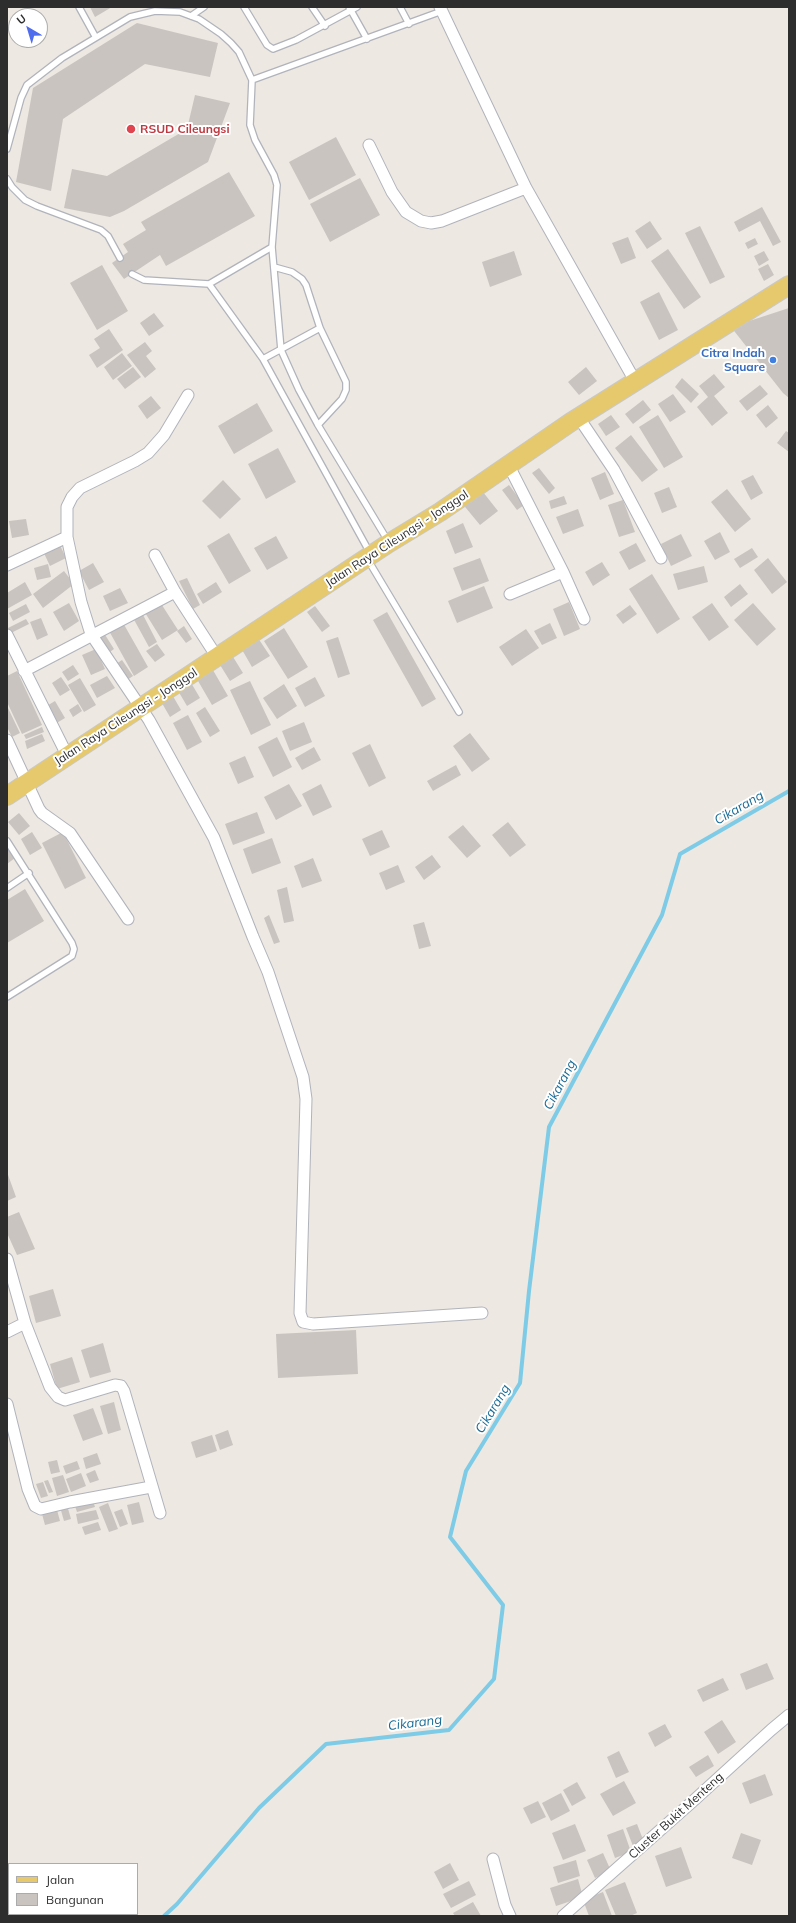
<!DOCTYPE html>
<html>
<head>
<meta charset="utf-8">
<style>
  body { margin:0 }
  #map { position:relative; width:796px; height:1923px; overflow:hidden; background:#ede8e1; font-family:Mulish,sans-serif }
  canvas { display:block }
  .frame { position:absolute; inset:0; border:8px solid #2d2d2d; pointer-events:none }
  .legend { position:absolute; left:8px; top:1863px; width:130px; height:52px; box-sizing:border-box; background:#fff; border:1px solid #ababab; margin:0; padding:5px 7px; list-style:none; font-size:12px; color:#2d2d2d }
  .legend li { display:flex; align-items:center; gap:8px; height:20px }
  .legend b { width:20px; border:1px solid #ababab }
  .north { position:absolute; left:8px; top:8px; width:40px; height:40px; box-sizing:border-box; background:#fff; border:1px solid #ababab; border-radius:50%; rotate:322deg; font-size:11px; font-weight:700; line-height:16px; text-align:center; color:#2d2d2d }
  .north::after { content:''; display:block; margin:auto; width:14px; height:18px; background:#4f6dec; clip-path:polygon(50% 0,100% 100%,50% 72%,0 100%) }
</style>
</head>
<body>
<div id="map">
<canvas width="796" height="1923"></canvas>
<div class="frame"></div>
<ul class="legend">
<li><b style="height:5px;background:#e6c96c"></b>Jalan</li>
<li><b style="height:11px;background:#c9c4c0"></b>Bangunan</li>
</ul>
<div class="north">U</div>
</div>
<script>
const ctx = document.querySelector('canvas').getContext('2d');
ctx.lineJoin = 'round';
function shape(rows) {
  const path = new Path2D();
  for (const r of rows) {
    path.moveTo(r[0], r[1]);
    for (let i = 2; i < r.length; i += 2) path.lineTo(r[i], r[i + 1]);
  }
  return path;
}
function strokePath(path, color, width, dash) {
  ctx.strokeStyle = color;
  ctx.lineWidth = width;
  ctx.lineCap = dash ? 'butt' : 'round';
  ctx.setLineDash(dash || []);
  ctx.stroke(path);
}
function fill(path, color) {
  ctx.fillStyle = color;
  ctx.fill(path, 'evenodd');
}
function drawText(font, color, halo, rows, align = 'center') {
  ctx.font = font + ' Mulish,sans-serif';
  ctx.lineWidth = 4;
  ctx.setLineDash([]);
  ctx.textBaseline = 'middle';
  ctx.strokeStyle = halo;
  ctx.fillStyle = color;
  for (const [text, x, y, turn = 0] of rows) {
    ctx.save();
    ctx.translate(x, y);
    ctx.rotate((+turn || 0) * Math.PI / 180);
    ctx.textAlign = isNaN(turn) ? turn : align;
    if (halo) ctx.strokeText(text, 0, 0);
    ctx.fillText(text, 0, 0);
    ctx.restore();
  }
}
strokePath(shape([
  [164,1916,177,1904,259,1808,326,1744,449,1730,494,1679,503,1605,450,1537,466,1471,520,1383,529,1291,549,1127,662,915,680,854,789,791]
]), '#7dcbe6', 4);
fill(shape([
  [90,7,112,7,95,17],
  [137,23,218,43,210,77,145,64,63,119,51,191,16,182,33,88],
  [195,95,230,103,208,162,124,211,110,217,64,208,72,169,107,176,187,129],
  [336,137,356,175,309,200,289,162],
  [229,172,255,216,166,266,160,255,124,279,112,263,128,252,123,244,146,230,141,222],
  [360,178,380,215,330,242,310,204],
  [762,207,781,242,773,246,760,221,739,232,734,222],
  [650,221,662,239,647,249,635,231],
  [700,226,725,277,710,284,685,233],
  [628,237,636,258,621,264,612,243],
  [755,238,758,244,748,249,745,243],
  [668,249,701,297,684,309,651,261],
  [514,251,522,275,490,287,482,262],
  [764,251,769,260,759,266,754,256],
  [768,264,774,275,764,281,758,269],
  [102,265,128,311,97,330,70,283],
  [659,292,678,330,659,340,640,302],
  [789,308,789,398,783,393,731,327],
  [154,313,164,326,149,336,140,323],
  [109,329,123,350,97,368,89,355,100,348,94,339],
  [145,342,152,351,146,356,156,369,145,378,127,355],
  [122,353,132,366,113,380,104,367],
  [133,367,141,377,125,389,117,379],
  [586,367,597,381,579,395,568,382],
  [714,374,725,387,714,396,728,413,712,426,697,407,708,397,699,386],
  [682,378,699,394,691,403,675,387],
  [760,385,768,394,747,411,739,401],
  [673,394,686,412,670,422,658,404],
  [151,396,161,408,147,419,138,406],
  [643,400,651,410,633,424,625,414],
  [257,403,273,431,234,454,218,426],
  [768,405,778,418,766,428,756,415],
  [611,415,620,427,606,436,598,424],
  [658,415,683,457,664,468,639,427],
  [786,431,789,433,789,452,777,443],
  [631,435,658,470,642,482,615,448],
  [278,448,296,482,266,499,248,464],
  [539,468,555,488,549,494,532,473],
  [605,472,614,494,600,500,591,478],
  [753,475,763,493,751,500,741,481],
  [223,480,241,499,220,519,202,501],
  [509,485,524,505,517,510,502,490],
  [479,487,498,511,480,525,461,502],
  [669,487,677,507,662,513,654,493],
  [727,489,751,519,735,532,711,502],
  [564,496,567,504,551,509,549,501],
  [623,500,635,532,619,537,608,505],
  [578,509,584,526,563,534,556,517],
  [26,519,29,535,12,538,9,521],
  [463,523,473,547,455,554,446,531],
  [720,532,730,552,715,560,704,541],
  [229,533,251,571,229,584,207,546],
  [681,534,692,556,671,566,661,544],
  [276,536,288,558,267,570,254,548],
  [59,543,66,558,50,566,43,551],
  [636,543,646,561,629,570,619,552],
  [752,548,758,557,740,568,734,559],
  [480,558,489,581,462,591,453,568],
  [768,558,787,582,772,594,754,570],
  [602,562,610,575,593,586,585,572],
  [93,563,104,582,89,590,79,571],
  [48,564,51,577,37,580,34,568],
  [704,566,708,582,678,590,673,574],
  [64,571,74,584,43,608,33,594],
  [652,574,680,619,657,634,629,589],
  [187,578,200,605,193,609,179,581],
  [25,582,32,595,7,609,7,593],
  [216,582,222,592,203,604,197,594],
  [740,584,748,594,731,607,724,597],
  [484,586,493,608,457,623,448,601],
  [120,588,128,603,110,611,103,596],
  [160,602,178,630,162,640,144,611],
  [569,602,580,629,564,636,553,609],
  [69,603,79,621,64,631,53,612],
  [712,603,729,627,709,641,692,617],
  [753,603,776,629,757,646,734,620],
  [26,604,30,612,13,621,9,613],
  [630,605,637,614,623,624,616,615],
  [315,606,330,626,322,632,307,612],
  [141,611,157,642,149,647,132,616],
  [387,612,436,699,422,707,373,620],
  [41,618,48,635,37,640,30,622],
  [26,619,29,624,11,633,8,628],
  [122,621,148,667,134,676,108,629],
  [550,623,557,638,542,645,534,631],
  [184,626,192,639,186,643,177,631],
  [284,628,308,667,288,679,264,641],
  [526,629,539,648,512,666,499,647],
  [102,630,114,649,107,654,95,634],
  [338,637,350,674,338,678,326,641],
  [258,638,270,656,252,667,241,648],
  [157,644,165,655,155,662,146,651],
  [96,649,105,669,91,675,82,655],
  [230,652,243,673,230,681,217,660],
  [122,660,133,676,124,682,113,666],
  [73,665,79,674,68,681,62,672],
  [210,665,228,696,212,705,194,674],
  [17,671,42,725,22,734,7,702,7,676],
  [107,676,115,688,97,698,90,685],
  [61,677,70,690,60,696,52,683],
  [315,677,325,696,305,707,295,688],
  [80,678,96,705,84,712,68,685],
  [190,681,200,698,187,706,177,689],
  [250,681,271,725,251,735,230,690],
  [284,684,297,706,277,719,263,698],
  [170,691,181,710,170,717,159,698],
  [55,701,65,718,55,724,45,707],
  [78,704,82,711,73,717,69,710],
  [7,706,20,733,12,737,7,727],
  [205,707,220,731,210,737,196,713],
  [188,715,202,742,187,750,173,723],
  [304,722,312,742,290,751,282,731],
  [42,727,44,732,26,739,24,735],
  [470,733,490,759,472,772,453,746],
  [42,734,45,741,27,749,25,741],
  [277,737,292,767,273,777,258,747],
  [370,744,386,778,369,787,352,753],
  [314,747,321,760,302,770,295,758],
  [245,756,254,777,238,784,229,763],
  [456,765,461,775,433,791,427,781],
  [289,784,302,806,276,820,264,797],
  [321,784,332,807,313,816,302,794],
  [257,812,265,833,233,845,225,824],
  [19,813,30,826,19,835,8,822],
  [508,822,526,845,510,857,492,835],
  [463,825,481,846,467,858,448,837],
  [382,830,390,847,370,856,362,839],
  [32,832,42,848,30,855,21,839],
  [63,832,86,878,65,889,42,843],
  [272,838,281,863,252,874,243,849],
  [7,847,15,858,7,864],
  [432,855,441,867,424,880,415,867],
  [313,858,322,881,302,888,294,866],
  [398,865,405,882,386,890,379,873],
  [287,887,294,921,284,923,277,890],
  [25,889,44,921,7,943,7,900],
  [269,915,280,942,274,944,264,918],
  [424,922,431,946,419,949,413,925],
  [7,1172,16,1197,7,1201],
  [19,1212,35,1249,17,1255,7,1233,7,1217],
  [53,1289,61,1316,36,1323,29,1296],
  [356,1330,358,1374,278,1378,276,1334],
  [103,1343,111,1372,90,1378,81,1350],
  [72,1357,80,1382,57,1389,50,1364],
  [114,1402,121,1430,108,1434,100,1406],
  [93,1408,103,1434,83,1441,73,1415],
  [228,1430,233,1445,220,1450,215,1435],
  [212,1435,217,1451,196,1458,191,1442],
  [97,1453,101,1464,86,1469,83,1458],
  [57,1460,60,1472,51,1474,48,1462],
  [77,1461,80,1469,66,1474,63,1466],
  [95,1470,99,1480,90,1483,86,1474],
  [81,1473,86,1486,71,1492,66,1479],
  [63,1475,69,1492,57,1496,52,1478],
  [48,1480,53,1492,49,1493,44,1481],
  [43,1482,48,1496,41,1498,36,1484],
  [93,1501,95,1507,77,1512,75,1506],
  [139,1502,144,1522,132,1525,127,1505],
  [108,1503,118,1529,109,1532,99,1507],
  [67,1505,71,1519,64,1521,60,1507],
  [122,1509,128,1524,120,1527,114,1512],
  [57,1510,60,1521,45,1525,42,1514],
  [96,1510,99,1519,78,1524,76,1514],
  [98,1522,101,1530,85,1535,82,1527],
  [767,1663,774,1679,746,1690,740,1674],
  [723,1678,729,1690,703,1702,697,1690],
  [722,1720,736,1742,718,1754,704,1732],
  [665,1724,672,1737,655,1747,648,1733],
  [619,1751,629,1772,616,1778,607,1757],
  [708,1755,714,1766,696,1777,689,1767],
  [765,1774,773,1795,750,1804,742,1783],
  [624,1781,636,1803,613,1816,600,1794],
  [577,1782,586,1798,572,1806,563,1790],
  [561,1793,570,1811,551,1821,542,1803],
  [538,1801,546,1817,531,1824,523,1808],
  [575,1824,586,1851,563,1860,552,1833],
  [637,1824,644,1842,633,1846,626,1828],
  [623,1829,631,1852,615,1858,607,1835],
  [741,1833,761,1840,752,1865,732,1858],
  [681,1847,692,1878,666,1887,655,1856],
  [603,1853,611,1871,595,1878,587,1860],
  [576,1860,580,1876,558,1883,553,1867],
  [450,1863,459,1880,443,1889,434,1872],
  [578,1879,583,1897,556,1906,550,1888],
  [469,1881,476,1895,451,1908,443,1894],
  [625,1882,637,1913,630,1916,616,1916,605,1890],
  [603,1892,612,1916,589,1916,583,1900],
  [473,1902,481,1916,455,1916,453,1913]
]), '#c9c4c0');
const lane = shape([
  [79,7,95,36],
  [244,7,267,45,273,49,296,40,357,7],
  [312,7,325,26],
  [349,7,367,39],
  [400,7,409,24],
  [191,16,204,7],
  [252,80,442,11],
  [7,149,21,98,27,85,62,58,130,17,155,11,180,12,199,19,221,34,231,43,239,52,252,80,250,125,255,140,274,175,277,185,272,247,281,350,299,390,318,425,388,541],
  [7,179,12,187,25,200,37,206,101,230,108,236,120,258],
  [272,247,209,284,263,359,370,553],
  [274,267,292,272,302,279,306,285,320,328,346,382,346,390,342,399,318,425],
  [132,274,144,280,209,284],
  [263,359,320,328],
  [368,560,459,712],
  [7,841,72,943,74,949,72,956,7,997],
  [7,888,29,873]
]);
const street = shape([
  [440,7,526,188,635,381],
  [369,145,392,192,406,212,421,221,431,223,442,221,526,188],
  [188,395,164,435,148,453,135,461,80,488,72,497,67,507,67,537,81,602,91,634,149,720,214,838,253,937,268,972,303,1077,306,1099,300,1313,303,1322,313,1324,482,1313],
  [579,418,614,470,661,558],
  [509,466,563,572,584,619],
  [155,555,175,592,217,657],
  [7,565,67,537],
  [510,594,563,572],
  [7,635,67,755],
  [24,671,175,592],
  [7,740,39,809,42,813,70,833,128,919],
  [7,1259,25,1323,7,1332],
  [25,1323,50,1387,58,1397,65,1400,115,1385,121,1386,124,1391,160,1513],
  [7,1404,28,1489,35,1506,41,1509,70,1502,151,1487],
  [493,1859,505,1905,510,1916],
  [563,1916,692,1802,771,1730,789,1715]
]);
const primary = shape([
  [7,796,389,543,440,512,571,422,789,285]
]);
strokePath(lane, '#b1b3bc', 8);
strokePath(street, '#b1b3bc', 13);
strokePath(primary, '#c8c8c8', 20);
strokePath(lane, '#fff', 5.5);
strokePath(street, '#fff', 11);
strokePath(primary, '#e6c96c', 18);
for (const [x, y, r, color] of [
  [131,129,5,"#e0444e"],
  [773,360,4,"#3f7fe0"]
]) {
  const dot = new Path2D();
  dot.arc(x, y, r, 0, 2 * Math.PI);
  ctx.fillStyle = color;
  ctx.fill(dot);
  strokePath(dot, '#fff', 1.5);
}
drawText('bold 12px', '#be3a42', '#fff', [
  ["RSUD Cileungsi",140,129]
], 'left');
drawText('bold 12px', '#366cbe', '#fff', [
  ["Citra Indah",765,353],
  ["Square",765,367]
], 'right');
drawText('12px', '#2d2d2d', '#fff', [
  ["Jalan Raya Cileungsi - Jonggol",397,539,-33],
  ["Jalan Raya Cileungsi - Jonggol",126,717,-33],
  ["Cluster Bukit Menteng",676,1816,-42]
]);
drawText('italic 13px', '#196b95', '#fff', [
  ["Cikarang",739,808,-30],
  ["Cikarang",560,1085,-62],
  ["Cikarang",493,1409,-59],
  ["Cikarang",415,1723,-7]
]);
</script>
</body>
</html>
